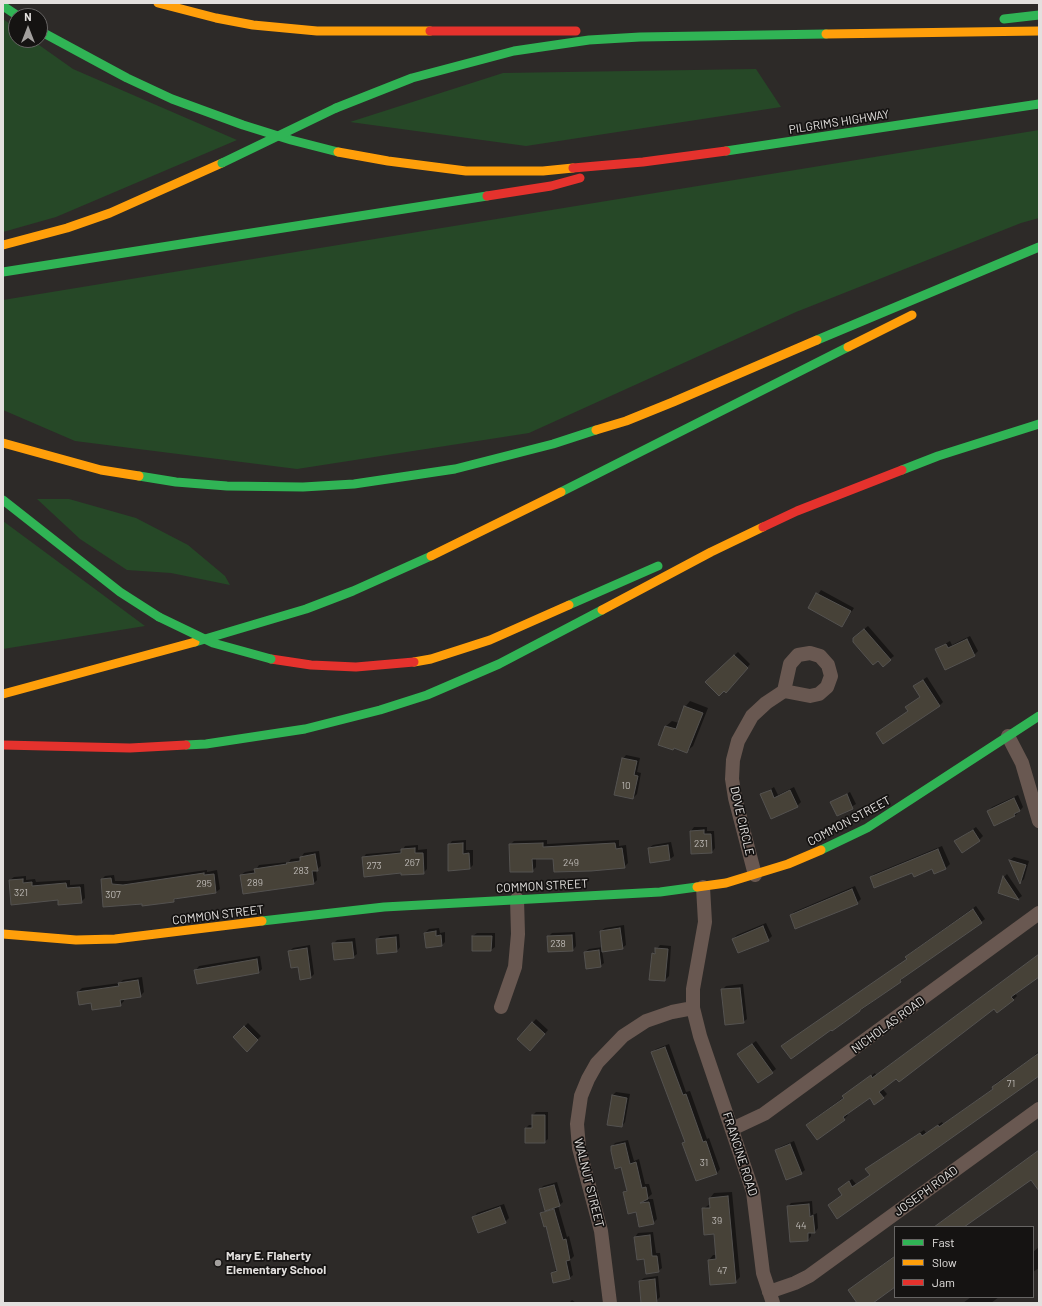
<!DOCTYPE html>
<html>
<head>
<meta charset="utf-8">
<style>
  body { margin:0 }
  #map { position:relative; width:1042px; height:1306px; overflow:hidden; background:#2d2a28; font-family:Barlow,sans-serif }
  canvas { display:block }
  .frame { position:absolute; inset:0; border:4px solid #e3e0de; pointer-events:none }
  .legend { position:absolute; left:894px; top:1226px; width:140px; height:72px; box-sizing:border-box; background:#151312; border:1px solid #676564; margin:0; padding:5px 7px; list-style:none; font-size:12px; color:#e3e0de }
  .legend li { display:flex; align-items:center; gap:8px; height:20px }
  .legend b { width:20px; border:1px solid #676564 }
  .north { position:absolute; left:8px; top:8px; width:40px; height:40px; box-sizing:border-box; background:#151312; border:1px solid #676564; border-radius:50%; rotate:0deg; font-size:11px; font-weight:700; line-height:16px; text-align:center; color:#e3e0de }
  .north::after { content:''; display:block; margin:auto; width:14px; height:18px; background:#a3a09e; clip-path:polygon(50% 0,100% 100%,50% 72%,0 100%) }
</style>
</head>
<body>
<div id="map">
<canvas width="1042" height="1306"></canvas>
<div class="frame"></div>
<ul class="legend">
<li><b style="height:5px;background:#30b455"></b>Fast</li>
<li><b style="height:5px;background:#ff9f0a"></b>Slow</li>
<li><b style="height:5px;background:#e5322d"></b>Jam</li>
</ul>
<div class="north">N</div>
</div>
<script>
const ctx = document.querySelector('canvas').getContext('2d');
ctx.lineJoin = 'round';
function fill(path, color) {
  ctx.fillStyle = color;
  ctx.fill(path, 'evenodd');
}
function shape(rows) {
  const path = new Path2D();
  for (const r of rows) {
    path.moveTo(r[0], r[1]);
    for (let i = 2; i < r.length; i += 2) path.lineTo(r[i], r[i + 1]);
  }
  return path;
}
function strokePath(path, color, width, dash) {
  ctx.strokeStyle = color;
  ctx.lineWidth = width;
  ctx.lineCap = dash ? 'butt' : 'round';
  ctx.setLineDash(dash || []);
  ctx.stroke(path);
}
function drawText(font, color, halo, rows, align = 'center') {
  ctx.font = font + ' Barlow,sans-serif';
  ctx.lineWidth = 3.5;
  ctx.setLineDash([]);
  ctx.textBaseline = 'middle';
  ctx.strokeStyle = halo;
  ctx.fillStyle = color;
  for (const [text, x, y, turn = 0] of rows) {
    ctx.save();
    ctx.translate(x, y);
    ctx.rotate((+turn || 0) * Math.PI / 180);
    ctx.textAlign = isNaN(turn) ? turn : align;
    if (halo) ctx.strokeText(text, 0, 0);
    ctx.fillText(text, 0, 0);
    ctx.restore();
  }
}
fill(shape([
  [3,19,16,28,16,40,32,40,73,69,237,140,56,217,3,232],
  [756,69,781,107,526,146,350,122,503,73],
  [1039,130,1039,218,1021,223,796,312,529,433,297,469,75,441,3,410,3,300],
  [37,499,69,499,136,518,188,545,225,576,230,585,171,573,127,570,80,539],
  [3,521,145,626,3,649]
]), '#264827');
fill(shape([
  [821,590,854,608,842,626,809,608],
  [868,626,894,656,890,659,858,634],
  [970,636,978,651,974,655,937,649,950,641,952,645],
  [738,652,750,664,730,688,707,682],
  [927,677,943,702,939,706,877,733,909,711,907,707,921,696,914,686],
  [690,701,708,708,693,746,687,751,660,745,666,726,672,721,679,723,685,707],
  [626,755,640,758,637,772,641,773,637,794,633,798,623,759],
  [774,787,778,795,794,787,801,802,797,806,762,795],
  [850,792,856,804,838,815,832,802],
  [1018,795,1023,807,1015,816,988,811,992,807],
  [694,827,707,827,707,831,714,831,715,848,712,852,691,831],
  [976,827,983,836,979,840,956,841],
  [466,840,466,850,473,850,473,865,470,868,449,845,452,841],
  [547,840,547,844,619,840,619,846,626,845,628,863,624,867,554,858,536,858,536,867,532,871,510,845,514,841],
  [671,842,674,856,670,859,651,862,649,848,653,845],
  [418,845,418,850,427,849,427,869,423,873,402,872,363,858,366,854,402,851,405,846],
  [942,846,950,864,946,868,935,873,933,868,871,877,874,874],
  [319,851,321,866,316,870,317,880,313,884,241,875,245,872,256,870,259,865,289,862,291,859,301,858,304,853],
  [1014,857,1029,861,1024,879,1021,882,1010,860],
  [207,870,207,872,217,870,220,889,216,892,177,898,174,901,143,903,102,879,105,876,114,875,115,881,128,881],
  [1007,874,1022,896,1018,899,999,893,1004,877],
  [26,876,26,880,35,879,36,882,70,880,70,885,84,884,85,898,81,902,59,899,10,880,14,877],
  [855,886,861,899,857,903,791,915,794,912],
  [976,906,985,919,981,922,904,976,901,981,860,1011,831,1028,782,1046,908,959,906,957,910,953],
  [766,923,772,936,768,940,733,939,737,935],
  [624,925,626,945,622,948,602,951,604,963,600,966,585,952,589,949,603,947,601,931,605,928],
  [439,928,440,933,445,932,445,942,442,945,425,933,429,929],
  [575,932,576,946,573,950,548,937,552,933],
  [477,933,495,933,495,947,491,950,473,936],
  [399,934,400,947,397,951,377,939,380,936],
  [355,938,357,954,353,957,333,944,337,940],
  [310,945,314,974,311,977,299,965,289,952,293,948],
  [660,945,671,946,669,976,665,980,653,954],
  [1039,954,1039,976,1015,993,1017,996,1013,1000,994,1008,882,1088,887,1094,883,1098,870,1097,847,1114,848,1115,844,1119,817,1138,811,1121,844,1097,847,1093,875,1073,876,1075],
  [260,956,262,969,259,972,196,970,199,966],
  [142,977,144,992,140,996,124,998,124,1001,120,1005,91,1002,78,992,82,988,120,983,123,980],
  [743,984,747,1019,743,1022,722,990,726,986],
  [536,1019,548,1030,534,1046,518,1039],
  [248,1023,261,1036,247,1050,234,1037],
  [756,1041,776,1069,772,1072,742,1051],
  [669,1044,686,1092,690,1091,707,1139,709,1138,720,1169,717,1173,697,1180,684,1143,686,1141,652,1053,656,1049],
  [1039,1051,1039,1070,829,1205,843,1195,839,1189,842,1186,852,1179,856,1184,870,1175,870,1166,924,1130,926,1133,942,1122,943,1124,994,1088,993,1087,996,1083,1032,1058],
  [616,1092,630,1094,625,1122,622,1126,612,1096],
  [536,1112,548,1112,548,1139,544,1142,526,1128,529,1125,533,1125,533,1115],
  [628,1140,634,1161,639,1159,645,1184,649,1184,652,1194,646,1199,653,1199,657,1219,653,1223,637,1211,624,1192,628,1188,622,1166,612,1147,615,1143],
  [794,1141,805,1170,801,1173,776,1150,780,1147],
  [1039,1150,1039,1181,1031,1179,962,1227,934,1227],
  [557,1182,563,1202,558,1206,567,1237,569,1236,574,1256,570,1260,573,1275,569,1278,552,1273,557,1269,547,1225,542,1213,545,1209,540,1190,543,1186],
  [732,1192,740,1277,735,1282,709,1260,713,1255,717,1255,715,1233,703,1209,710,1204,710,1198,714,1193],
  [812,1201,813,1215,817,1213,818,1228,815,1232,811,1232,811,1236,808,1240,788,1207,791,1203],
  [504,1204,509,1218,505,1222,474,1217,477,1213],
  [653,1232,656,1253,660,1253,662,1268,658,1271,645,1258,635,1237,638,1233],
  [1039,1247,1039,1268,1033,1272,1033,1252],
  [895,1255,895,1274,871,1303,858,1303,849,1290],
  [658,1276,660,1297,656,1301,640,1281,644,1278],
  [971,1297,999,1297,991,1303,963,1303],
  [572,1300,576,1303,569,1303]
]), '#0007');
const building = shape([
  [816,593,851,611,842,627,808,608,816,593],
  [864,629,891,660,883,667,878,661,873,665,853,642,853,638,864,629],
  [967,639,975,656,945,670,935,649,946,644,948,648,967,639],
  [734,655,748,668,726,693,724,691,719,696,705,682,734,655],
  [923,680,940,706,883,744,876,733,908,711,905,707,920,697,913,686,923,680],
  [684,706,703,713,687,753,674,748,673,750,658,745,665,726,676,729,684,706],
  [622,758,637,761,634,775,638,776,633,799,614,795,622,758],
  [771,790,774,798,790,790,798,807,771,819,760,794,771,790],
  [847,794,853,809,837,816,830,802,847,794],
  [1014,798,1020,811,1014,814,1015,816,994,826,987,811,1014,798],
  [704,830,704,834,711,834,712,853,691,854,690,831,704,830],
  [973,830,980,841,962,853,954,841,973,830],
  [463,843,463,854,469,853,470,869,448,871,448,844,463,843],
  [543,843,543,847,615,843,616,849,622,848,625,868,591,871,554,872,553,859,532,859,533,872,510,872,509,844,543,843],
  [668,845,670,860,650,863,648,848,668,845],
  [415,848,415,853,423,853,424,874,401,875,401,873,364,877,362,857,401,853,401,849,415,848],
  [938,849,946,869,934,874,932,869,914,877,912,873,874,888,870,877,938,849],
  [315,854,318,871,312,871,314,884,243,894,240,875,255,873,254,869,287,864,286,863,300,861,300,857,315,854],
  [1009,860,1026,865,1020,884,1009,860],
  [204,873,204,875,214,874,216,893,174,899,174,902,142,906,142,904,103,907,101,879,111,878,112,884,123,885,204,873],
  [1003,876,1019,900,998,893,1003,876],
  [23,879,23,883,32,882,32,886,66,883,67,888,80,887,82,903,58,905,58,900,11,905,9,880,23,879],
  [852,889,858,904,795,929,790,915,852,889],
  [973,909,982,923,900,980,901,982,860,1010,860,1011,832,1031,831,1030,791,1059,781,1046,907,959,905,957,973,909],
  [763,926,769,941,738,953,732,939,763,926],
  [620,928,623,949,602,952,600,931,620,928],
  [436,931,436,936,441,935,442,946,426,948,424,933,436,931],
  [572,935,573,951,548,952,547,936,572,935],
  [472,936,492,936,491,951,472,951,472,936],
  [396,937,397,952,377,954,376,939,396,937],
  [352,942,354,958,334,960,332,943,352,942],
  [307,948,311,978,300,980,298,967,291,968,288,951,307,948],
  [655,948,668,949,665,981,649,980,652,953,655,954,655,948],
  [599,950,601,967,586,969,584,952,599,950],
  [1039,954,1039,977,1011,997,1014,1000,997,1013,994,1009,899,1082,896,1079,879,1092,884,1098,874,1105,870,1098,843,1117,845,1120,817,1140,806,1125,844,1098,842,1096,871,1075,872,1078,1039,954],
  [257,959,259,973,197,984,194,970,257,959],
  [138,980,141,997,120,1000,121,1006,92,1010,91,1003,79,1005,77,992,119,986,118,983,138,980],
  [740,988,744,1023,725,1025,721,989,740,988],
  [532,1022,545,1034,530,1051,517,1039,532,1022],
  [244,1026,258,1040,247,1052,233,1037,244,1026],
  [752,1044,773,1073,758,1083,737,1054,752,1044],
  [665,1047,683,1095,686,1094,703,1142,706,1141,717,1174,696,1181,682,1143,685,1142,651,1052,665,1047],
  [1039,1053,1039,1076,837,1219,828,1205,842,1195,838,1189,849,1181,852,1187,870,1175,865,1169,920,1133,922,1136,938,1125,939,1127,993,1089,992,1087,1039,1053],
  [612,1095,627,1098,622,1127,607,1125,612,1095],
  [532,1115,545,1115,545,1143,525,1143,525,1128,532,1128,532,1115],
  [625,1143,630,1164,636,1162,642,1188,646,1187,648,1199,640,1203,649,1202,654,1224,639,1227,636,1212,628,1214,623,1192,627,1191,621,1167,615,1169,611,1151,611,1146,625,1143],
  [790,1144,802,1174,786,1180,775,1150,790,1144],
  [1039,1150,1039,1191,1031,1180,964,1227,934,1227,1039,1150],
  [554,1185,560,1206,545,1211,539,1189,554,1185],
  [728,1196,736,1283,710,1285,708,1260,716,1259,714,1234,704,1235,702,1208,710,1208,709,1198,728,1196],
  [809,1204,810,1217,813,1215,815,1233,808,1233,808,1241,790,1242,787,1206,809,1204],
  [500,1207,506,1223,478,1233,472,1217,500,1207],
  [554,1209,563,1240,566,1239,570,1260,566,1261,570,1279,553,1283,551,1273,557,1271,546,1226,544,1227,540,1213,554,1209],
  [650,1235,652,1256,657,1256,659,1272,646,1274,644,1259,637,1260,634,1237,650,1235],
  [895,1256,895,1287,873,1303,857,1303,848,1290,895,1256],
  [655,1279,657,1303,641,1303,639,1281,655,1279]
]);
fill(building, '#474238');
strokePath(building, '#545250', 1);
strokePath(shape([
  [810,653,820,656,828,665,831,676,827,687,819,694,810,696,784,691,790,664,798,655,810,653],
  [1008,736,1022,763,1039,821],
  [755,875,735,798,732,779,733,760,738,741,752,716,766,703,784,691],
  [703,887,705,922,693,989,693,1008,700,1036,753,1192,763,1273,773,1303],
  [501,1007,515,967,518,934,517,899],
  [732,1129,764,1114,1039,913],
  [769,1292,795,1283,809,1276,1039,1109],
  [610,1303,601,1231,579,1148,577,1124,581,1096,588,1079,597,1063,623,1036,646,1021,672,1012,693,1008]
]), '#695851', 14);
strokePath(shape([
  [3,6,18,16],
  [1004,19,1039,15],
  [40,31,127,78,172,99,243,125,291,140,338,152],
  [336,108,412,78,514,51,589,40,640,37,826,34],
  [726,151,1039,104],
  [3,272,487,196],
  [817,340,1039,247],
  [902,470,938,456,1039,424],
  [139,476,176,482,227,486,303,487,354,484,455,469,553,444,596,430],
  [561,492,848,347],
  [3,500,120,592,159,617],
  [569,605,658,566],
  [195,642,306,609,353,591,431,556],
  [186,745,206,744,305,729,380,710,427,695,499,664,602,610],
  [821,850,867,828,1039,716],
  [262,921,384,907,660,892,697,887]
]), '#30b455', 9);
strokePath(shape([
  [158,3,216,18,253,25,317,31,430,31],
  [826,34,1039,31],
  [338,152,388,161,466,171,543,171,573,168],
  [3,245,67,228,110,213,222,163],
  [848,347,912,315],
  [596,430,626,421,673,402,817,340],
  [3,443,101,470,139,476],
  [431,556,561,492],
  [602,610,711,552,763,527],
  [414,662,431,659,490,640,569,605],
  [3,694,195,642],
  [697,887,726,883,788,864,821,850],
  [3,934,76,940,115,939,262,921]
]), '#ff9f0a', 9);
strokePath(shape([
  [430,31,576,31],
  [573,168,643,162,726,151],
  [487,196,551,186,580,178],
  [763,527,797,511,902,470],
  [271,659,311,665,356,667,414,662],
  [3,745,130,748,186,745]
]), '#e5322d', 9);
strokePath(shape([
  [222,163,336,108],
  [159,617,213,643,271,659]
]), '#30b455', 9);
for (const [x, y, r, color] of [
  [218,1263,4,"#a3a09e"]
]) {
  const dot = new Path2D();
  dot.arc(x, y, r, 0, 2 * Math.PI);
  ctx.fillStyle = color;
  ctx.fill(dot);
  strokePath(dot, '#151312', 1.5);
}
drawText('10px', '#bcb8b4', null, [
  ["10",626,786],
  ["231",701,844],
  ["267",412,863],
  ["249",571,863],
  ["273",374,866],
  ["283",301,871],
  ["289",255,883],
  ["295",204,884],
  ["321",21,893],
  ["307",113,895],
  ["238",558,944],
  ["71",1011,1084],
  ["31",704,1163],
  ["39",717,1221],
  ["44",801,1226],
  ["47",722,1271]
]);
drawText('12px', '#e3e0de', '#151312', [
  ["PILGRIMS HIGHWAY",839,122,-9],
  ["DOVE CIRCLE",742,821,77],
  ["COMMON STREET",849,821,-28],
  ["COMMON STREET",542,886,-3],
  ["COMMON STREET",218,915,-7],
  ["NICHOLAS ROAD",888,1025,-36],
  ["FRANCINE ROAD",740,1154,72],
  ["WALNUT STREET",589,1183,76],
  ["JOSEPH ROAD",926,1191,-36]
]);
drawText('bold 12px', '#e3e0de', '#151312', [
  ["Mary E. Flaherty",226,1256],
  ["Elementary School",226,1270]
], 'left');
</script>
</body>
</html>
